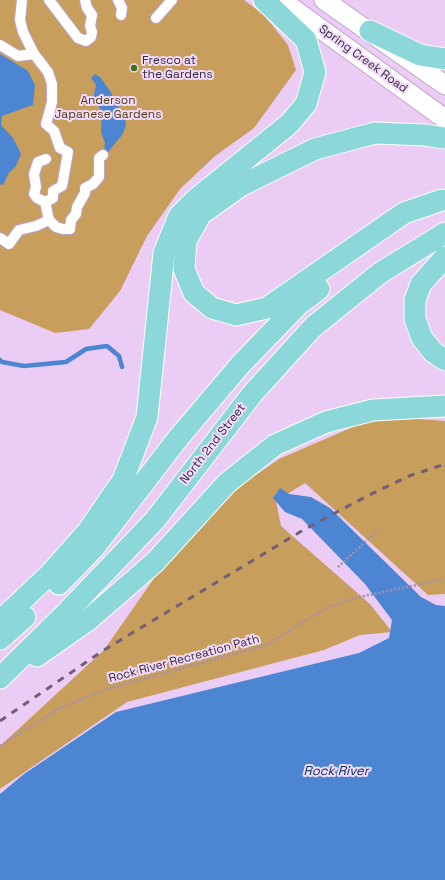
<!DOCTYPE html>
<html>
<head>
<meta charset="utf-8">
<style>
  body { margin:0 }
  canvas { display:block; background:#eaccf5 }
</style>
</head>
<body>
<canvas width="445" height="880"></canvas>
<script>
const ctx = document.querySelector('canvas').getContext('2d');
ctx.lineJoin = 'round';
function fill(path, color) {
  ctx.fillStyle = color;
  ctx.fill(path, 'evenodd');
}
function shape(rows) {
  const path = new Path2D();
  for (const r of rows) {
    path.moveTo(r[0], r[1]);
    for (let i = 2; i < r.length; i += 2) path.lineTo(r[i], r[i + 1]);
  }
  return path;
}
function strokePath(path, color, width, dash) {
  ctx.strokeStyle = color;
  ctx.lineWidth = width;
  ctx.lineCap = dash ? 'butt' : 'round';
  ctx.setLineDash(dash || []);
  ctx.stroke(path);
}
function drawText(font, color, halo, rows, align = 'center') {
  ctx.font = font + ' "Space Grotesk",sans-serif';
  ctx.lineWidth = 4;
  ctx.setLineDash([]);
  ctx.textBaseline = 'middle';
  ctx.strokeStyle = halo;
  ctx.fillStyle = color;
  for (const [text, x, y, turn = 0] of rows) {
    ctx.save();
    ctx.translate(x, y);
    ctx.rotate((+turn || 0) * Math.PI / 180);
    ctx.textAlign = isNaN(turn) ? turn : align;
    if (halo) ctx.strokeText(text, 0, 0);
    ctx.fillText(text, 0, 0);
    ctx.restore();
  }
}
fill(shape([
  [0,0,244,0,264,15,288,45,296,70,254,128,215,156,180,189,147,236,120,291,89,329,55,333,0,310],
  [419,419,445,421,445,594,428,595,305,483,276,501,281,526,370,604,392,632,360,635,324,650,127,702,0,789,0,746,104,650,162,567,237,488,279,459,369,420]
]), '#c89e5d');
fill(shape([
  [0,54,28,71,35,85,33,105,2,116,1,125,13,138,21,154,16,166,9,173,3,185,0,184],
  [95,74,100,77,110,91,125,118,126,126,122,135,108,152,104,151,105,143,101,132,102,111,98,106,92,103,96,85,91,78],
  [280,488,289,494,311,497,330,508,421,597,436,605,445,606,445,880,0,880,0,794,24,774,116,712,359,653,389,638,392,620,365,584,302,519,285,512,273,498]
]), '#4c85d2');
strokePath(shape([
  [0,360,2,362,24,366,66,362,86,349,107,346,119,356,122,367]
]), '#4c85d2', 4.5);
const pedestrian = shape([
  [49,0,78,38,86,41,91,37,92,32,90,26,92,15,87,8,85,0],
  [118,0,122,8,121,15],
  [156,18,172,0],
  [0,45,18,56,34,54,23,32,20,20,22,0],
  [45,202,37,198,34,194,36,187,34,174,38,162,46,159],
  [49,220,56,227,63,229,70,229,71,220,76,214,77,207,85,193,85,188,93,184,99,177,99,158,103,155],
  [0,238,9,244,19,230,36,226,49,220,45,202,53,198,53,191,62,186,63,181,68,152,60,148,54,131,46,124,52,102,52,84,48,72,34,54]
]);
const secondary = shape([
  [281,0,445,119],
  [324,0,445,85]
]);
const primary = shape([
  [370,31,420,55,445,59],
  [442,200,404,213,267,308,236,315,212,308,194,293,184,269,186,241,201,214,242,185,315,149,375,133,425,135,445,138],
  [445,257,421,284,415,300,415,319,422,338,433,352,445,360],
  [59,584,93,549,179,437,241,364,299,304,319,289],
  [0,621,49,575,88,531,123,480,147,417,164,253,179,216,196,199,289,124,306,104,315,72,306,40,264,0],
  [0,639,25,617],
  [37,656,87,621,155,562,227,483,275,445,326,422,373,410,445,406],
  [0,678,64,615,155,520,253,393,313,327,380,273,445,233]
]);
strokePath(pedestrian, '#c0a3cb', 12);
strokePath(secondary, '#c0a3cb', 21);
strokePath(primary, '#fff', 23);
strokePath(shape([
  [338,567,377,531],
  [0,746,58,709,104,690,266,645,330,606,355,598,445,579]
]), '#a68fae', 2.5, [2, 2]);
strokePath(pedestrian, '#fff', 10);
strokePath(secondary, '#fff', 19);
strokePath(primary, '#8cd7d9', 21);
strokePath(shape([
  [0,721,104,650,305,529,369,495,409,476,445,464]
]), '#715f77', 3, [7, 7]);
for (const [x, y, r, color] of [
  [134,68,4,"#377610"]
]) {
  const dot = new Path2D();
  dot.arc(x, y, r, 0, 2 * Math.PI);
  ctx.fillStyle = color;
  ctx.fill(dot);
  strokePath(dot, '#f3dbfc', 1.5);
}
drawText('12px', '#352a39', '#f3dbfc', [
  ["Spring Creek Road",363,59,36],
  ["North 2nd Street",213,444,-52],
  ["Rock River Recreation Path",184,659,-15]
]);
drawText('12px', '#352a39', '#f3dbfc', [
  ["Fresco at",142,61],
  ["the Gardens",142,75]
], 'left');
drawText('12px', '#523910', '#f3dbfc', [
  ["Anderson",108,101],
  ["Japanese Gardens",108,115]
]);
drawText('italic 13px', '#082f61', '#f3dbfc', [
  ["Rock River",336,771]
]);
</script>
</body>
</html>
